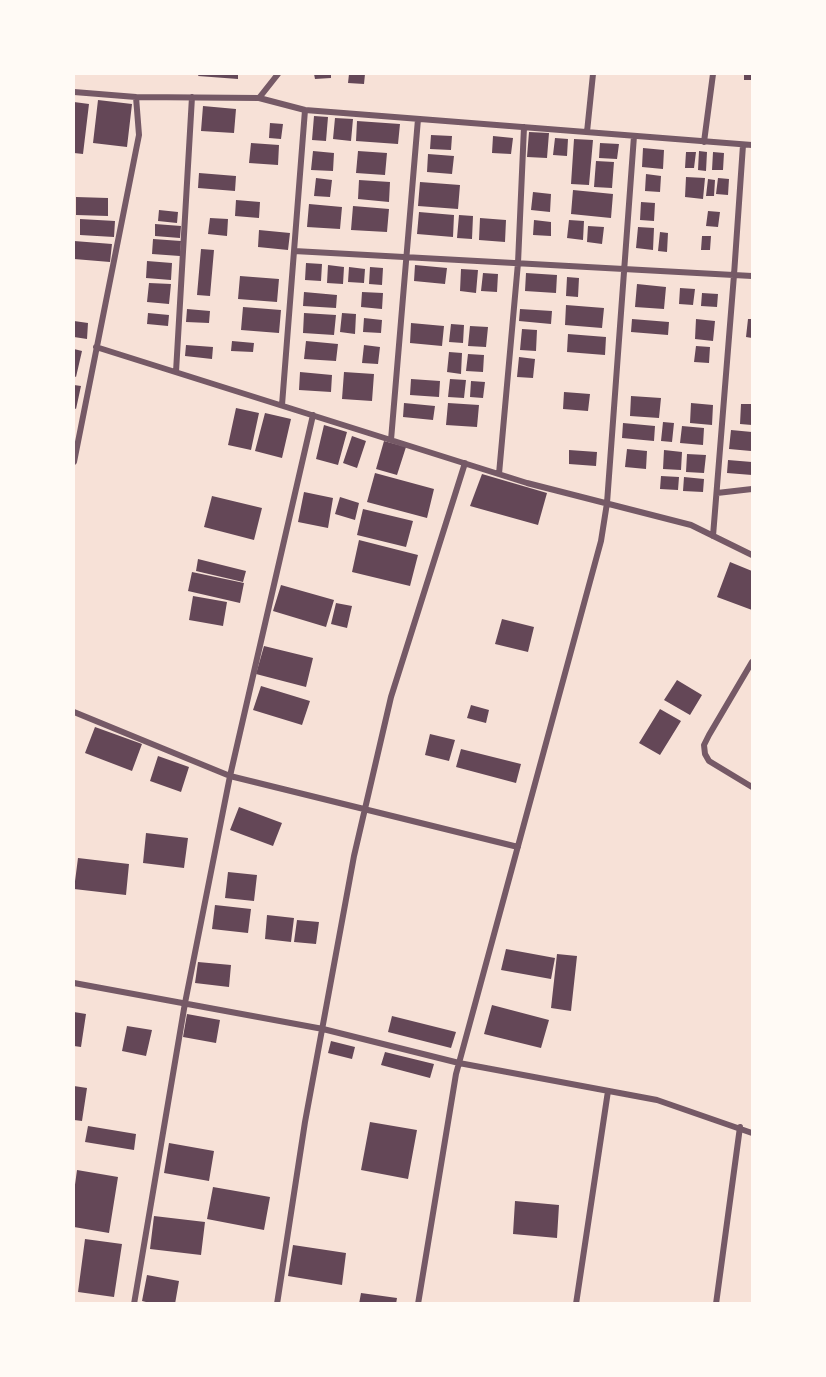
<!DOCTYPE html>
<html>
<head>
<meta charset="utf-8">
<style>
  body { margin:0 }
  #map { position:relative; width:826px; height:1377px; overflow:hidden; background:#f7e1d7; font-family:"Alegreya Sans",sans-serif }
  canvas { display:block }
  .frame { position:absolute; inset:0; border:75px solid #fffaf5; pointer-events:none }
</style>
</head>
<body>
<div id="map">
<canvas width="826" height="1377"></canvas>
<div class="frame"></div>
</div>
<script>
const ctx = document.querySelector('canvas').getContext('2d');
ctx.lineJoin = 'round';
function fill(path, color) {
  ctx.fillStyle = color;
  ctx.fill(path, 'evenodd');
}
function shape(rows) {
  const path = new Path2D();
  for (const r of rows) {
    path.moveTo(r[0], r[1]);
    for (let i = 2; i < r.length; i += 2) path.lineTo(r[i], r[i + 1]);
  }
  return path;
}
function strokePath(path, color, width, dash) {
  ctx.strokeStyle = color;
  ctx.lineWidth = width;
  ctx.lineCap = dash ? 'butt' : 'round';
  ctx.setLineDash(dash || []);
  ctx.stroke(path);
}
fill(shape([
  [199,74,238,74,238,79,198,76],
  [314,74,331,74,331,78,315,79],
  [349,74,365,74,364,84,348,83],
  [744,74,752,74,752,80,744,80],
  [98,100,132,104,127,147,93,143],
  [74,102,89,104,83,154,74,153],
  [203,106,236,109,234,133,201,131],
  [314,116,328,117,326,141,312,140],
  [335,118,353,119,351,141,333,139],
  [357,121,400,124,398,144,356,141],
  [270,123,283,124,281,139,269,138],
  [529,132,549,133,547,158,527,157],
  [431,135,452,136,451,150,430,149],
  [493,136,513,138,511,154,492,153],
  [555,138,568,139,567,156,553,155],
  [574,139,593,140,589,185,571,184],
  [251,143,279,145,278,165,249,163],
  [600,143,619,144,617,159,599,158],
  [643,148,664,150,663,169,642,167],
  [313,151,334,153,333,171,311,170],
  [358,151,387,153,385,175,356,173],
  [699,151,707,152,706,171,698,170],
  [686,152,696,152,694,168,685,168],
  [713,152,724,153,723,170,712,170],
  [428,154,454,156,452,174,427,172],
  [596,161,614,162,612,188,594,187],
  [199,173,236,176,235,191,198,188],
  [646,174,661,176,660,192,645,191],
  [686,177,705,178,703,199,685,197],
  [316,178,332,180,330,197,314,196],
  [718,178,729,179,728,195,716,194],
  [708,179,715,180,714,196,706,196],
  [359,180,390,182,389,202,358,199],
  [420,182,460,185,458,209,418,206],
  [573,190,613,194,611,218,571,214],
  [533,192,551,194,550,212,531,210],
  [76,197,108,198,108,216,76,215],
  [236,200,260,202,259,218,235,216],
  [641,202,655,203,654,221,640,220],
  [309,204,342,207,340,229,307,227],
  [353,206,389,209,387,232,351,230],
  [159,210,178,212,177,223,158,221],
  [708,211,720,212,718,227,706,226],
  [419,212,454,215,453,237,417,234],
  [459,215,473,216,472,239,457,238],
  [210,218,228,219,227,236,208,234],
  [480,218,506,220,505,242,479,240],
  [80,219,115,221,114,237,80,235],
  [534,220,551,222,551,236,533,235],
  [569,220,584,221,583,240,567,238],
  [155,224,181,226,180,238,155,236],
  [588,226,604,227,602,244,587,242],
  [638,227,654,228,653,250,636,248],
  [259,230,290,233,288,250,258,247],
  [660,232,668,233,667,252,658,251],
  [702,236,711,236,710,250,701,250],
  [153,239,181,241,180,256,152,254],
  [74,241,112,244,110,262,74,259],
  [201,249,214,250,210,296,197,295],
  [147,261,172,263,171,280,146,278],
  [306,263,322,264,321,281,305,280],
  [328,265,344,267,343,284,327,283],
  [415,265,447,268,445,284,414,281],
  [349,267,365,269,364,283,348,282],
  [370,267,383,268,382,285,369,284],
  [461,269,478,270,476,293,460,291],
  [483,273,498,274,497,292,481,291],
  [526,273,557,275,556,293,525,291],
  [240,276,279,279,277,302,238,299],
  [567,277,579,278,578,297,566,296],
  [149,283,171,284,169,304,147,302],
  [637,284,666,287,664,309,635,307],
  [680,288,695,289,693,305,679,304],
  [304,292,337,295,336,308,303,306],
  [362,292,383,293,382,309,361,307],
  [702,293,718,294,717,307,701,306],
  [566,305,604,308,602,328,565,325],
  [243,307,281,310,279,333,241,330],
  [187,309,210,311,209,323,186,322],
  [520,309,552,311,551,324,519,321],
  [148,313,169,315,168,326,147,324],
  [304,313,336,315,334,335,303,333],
  [342,313,356,314,355,334,340,332],
  [364,318,382,320,381,333,363,332],
  [632,319,669,322,668,335,631,332],
  [696,319,715,321,713,341,695,339],
  [748,319,752,319,752,338,746,337],
  [74,321,88,323,87,339,74,337],
  [411,323,444,326,442,346,410,343],
  [451,324,464,325,463,343,449,342],
  [470,326,488,327,486,347,468,346],
  [522,329,537,330,536,351,520,350],
  [568,334,606,337,605,355,567,352],
  [232,341,254,343,253,352,231,351],
  [306,341,338,344,336,361,304,359],
  [186,345,213,347,212,359,185,356],
  [364,345,380,347,378,364,362,363],
  [696,346,710,347,709,363,694,362],
  [74,349,82,351,76,377,74,376],
  [449,352,462,353,461,374,447,372],
  [468,354,484,355,483,372,466,371],
  [519,357,535,359,533,378,517,377],
  [300,372,332,375,331,392,299,390],
  [344,372,374,374,372,401,342,399],
  [411,379,440,381,439,397,410,395],
  [450,379,466,380,464,398,448,397],
  [471,381,485,382,483,398,470,397],
  [74,385,81,386,76,409,74,408],
  [564,392,590,394,588,411,563,409],
  [631,396,661,398,659,418,630,416],
  [404,403,435,406,433,420,403,417],
  [448,403,479,405,477,427,446,425],
  [691,403,713,405,712,425,690,423],
  [741,404,752,404,752,425,740,424],
  [236,408,259,413,251,450,228,445],
  [265,413,291,419,282,458,255,451],
  [663,422,674,423,672,442,661,441],
  [623,423,655,426,654,441,622,438],
  [324,425,347,432,338,465,316,459],
  [682,426,704,428,703,445,680,443],
  [731,430,752,432,751,451,729,449],
  [352,436,366,441,357,468,343,463],
  [384,441,406,447,397,475,376,469],
  [627,449,647,451,646,469,625,467],
  [569,450,597,452,596,466,569,464],
  [664,450,682,452,681,470,663,469],
  [687,454,706,455,704,473,686,472],
  [728,460,752,462,752,475,727,473],
  [375,473,434,489,427,518,367,502],
  [482,474,547,493,538,525,470,506],
  [661,476,679,477,678,490,660,489],
  [684,477,704,479,703,492,683,491],
  [304,492,333,498,328,528,298,522],
  [212,496,262,508,254,540,204,527],
  [340,497,359,503,355,520,335,514],
  [363,509,413,521,406,547,357,535],
  [359,540,418,555,410,586,352,572],
  [198,559,246,571,243,582,196,571],
  [730,562,752,571,752,610,717,597],
  [192,572,244,583,240,603,188,591],
  [281,585,334,600,326,627,273,611],
  [193,596,227,602,223,626,189,620],
  [336,603,352,606,347,628,331,624],
  [502,619,534,627,528,652,495,644],
  [264,646,313,658,306,687,256,674],
  [677,680,702,695,690,715,664,700],
  [261,686,310,701,302,725,253,710],
  [471,705,489,710,486,723,467,718],
  [660,709,681,721,660,755,639,743],
  [95,727,142,744,132,771,85,753],
  [430,734,455,740,449,761,425,755],
  [461,749,521,764,516,783,456,767],
  [158,756,189,767,181,792,150,781],
  [239,807,282,823,273,846,230,830],
  [146,833,188,838,184,868,143,863],
  [78,858,129,864,126,895,74,889],
  [228,872,257,875,254,901,225,898],
  [215,905,251,909,248,933,212,929],
  [267,915,294,918,291,942,265,939],
  [297,920,319,922,316,944,294,942],
  [506,949,555,958,551,979,501,970],
  [557,954,577,956,571,1011,551,1008],
  [198,962,231,965,229,987,195,983],
  [492,1005,549,1020,541,1048,484,1034],
  [74,1012,86,1014,81,1047,74,1046],
  [187,1014,220,1020,216,1043,183,1037],
  [392,1016,456,1032,451,1048,388,1032],
  [127,1026,152,1030,146,1056,122,1051],
  [331,1041,355,1047,352,1059,328,1053],
  [385,1052,434,1064,430,1078,381,1065],
  [74,1086,87,1088,82,1121,74,1120],
  [370,1122,417,1130,408,1179,361,1170],
  [88,1126,136,1134,134,1150,85,1142],
  [169,1143,214,1151,209,1181,164,1173],
  [77,1170,118,1177,109,1233,74,1227,74,1192],
  [213,1187,270,1197,264,1230,207,1219],
  [515,1201,559,1205,557,1238,513,1234],
  [154,1216,205,1222,201,1255,150,1249],
  [85,1239,122,1244,114,1297,78,1292],
  [293,1245,346,1253,342,1285,288,1276],
  [147,1275,179,1281,175,1304,154,1304,142,1301],
  [361,1293,397,1298,396,1304,359,1304]
]), '#644757');
strokePath(shape([
  [74,92,136,97,139,135,74,462],
  [136,97,259,98,305,110,752,145],
  [259,98,278,74],
  [587,132,593,74],
  [704,142,713,74],
  [294,251,752,276],
  [96,347,527,483,691,525,752,555],
  [176,372,192,97],
  [282,405,305,110],
  [391,440,418,119],
  [499,474,518,263,524,127],
  [717,493,752,489],
  [713,536,734,275,743,145],
  [752,662,709,735,704,745,705,754,709,761,752,787],
  [74,712,230,776,518,847],
  [74,983,323,1029,459,1063,657,1100,752,1133],
  [134,1304,185,1003,230,776,313,415],
  [277,1304,305,1122,354,856,391,697,465,463],
  [418,1304,456,1074,601,541,607,503,634,136],
  [576,1304,608,1091],
  [716,1304,740,1127]
]), '#755966', 6);
</script>
</body>
</html>
